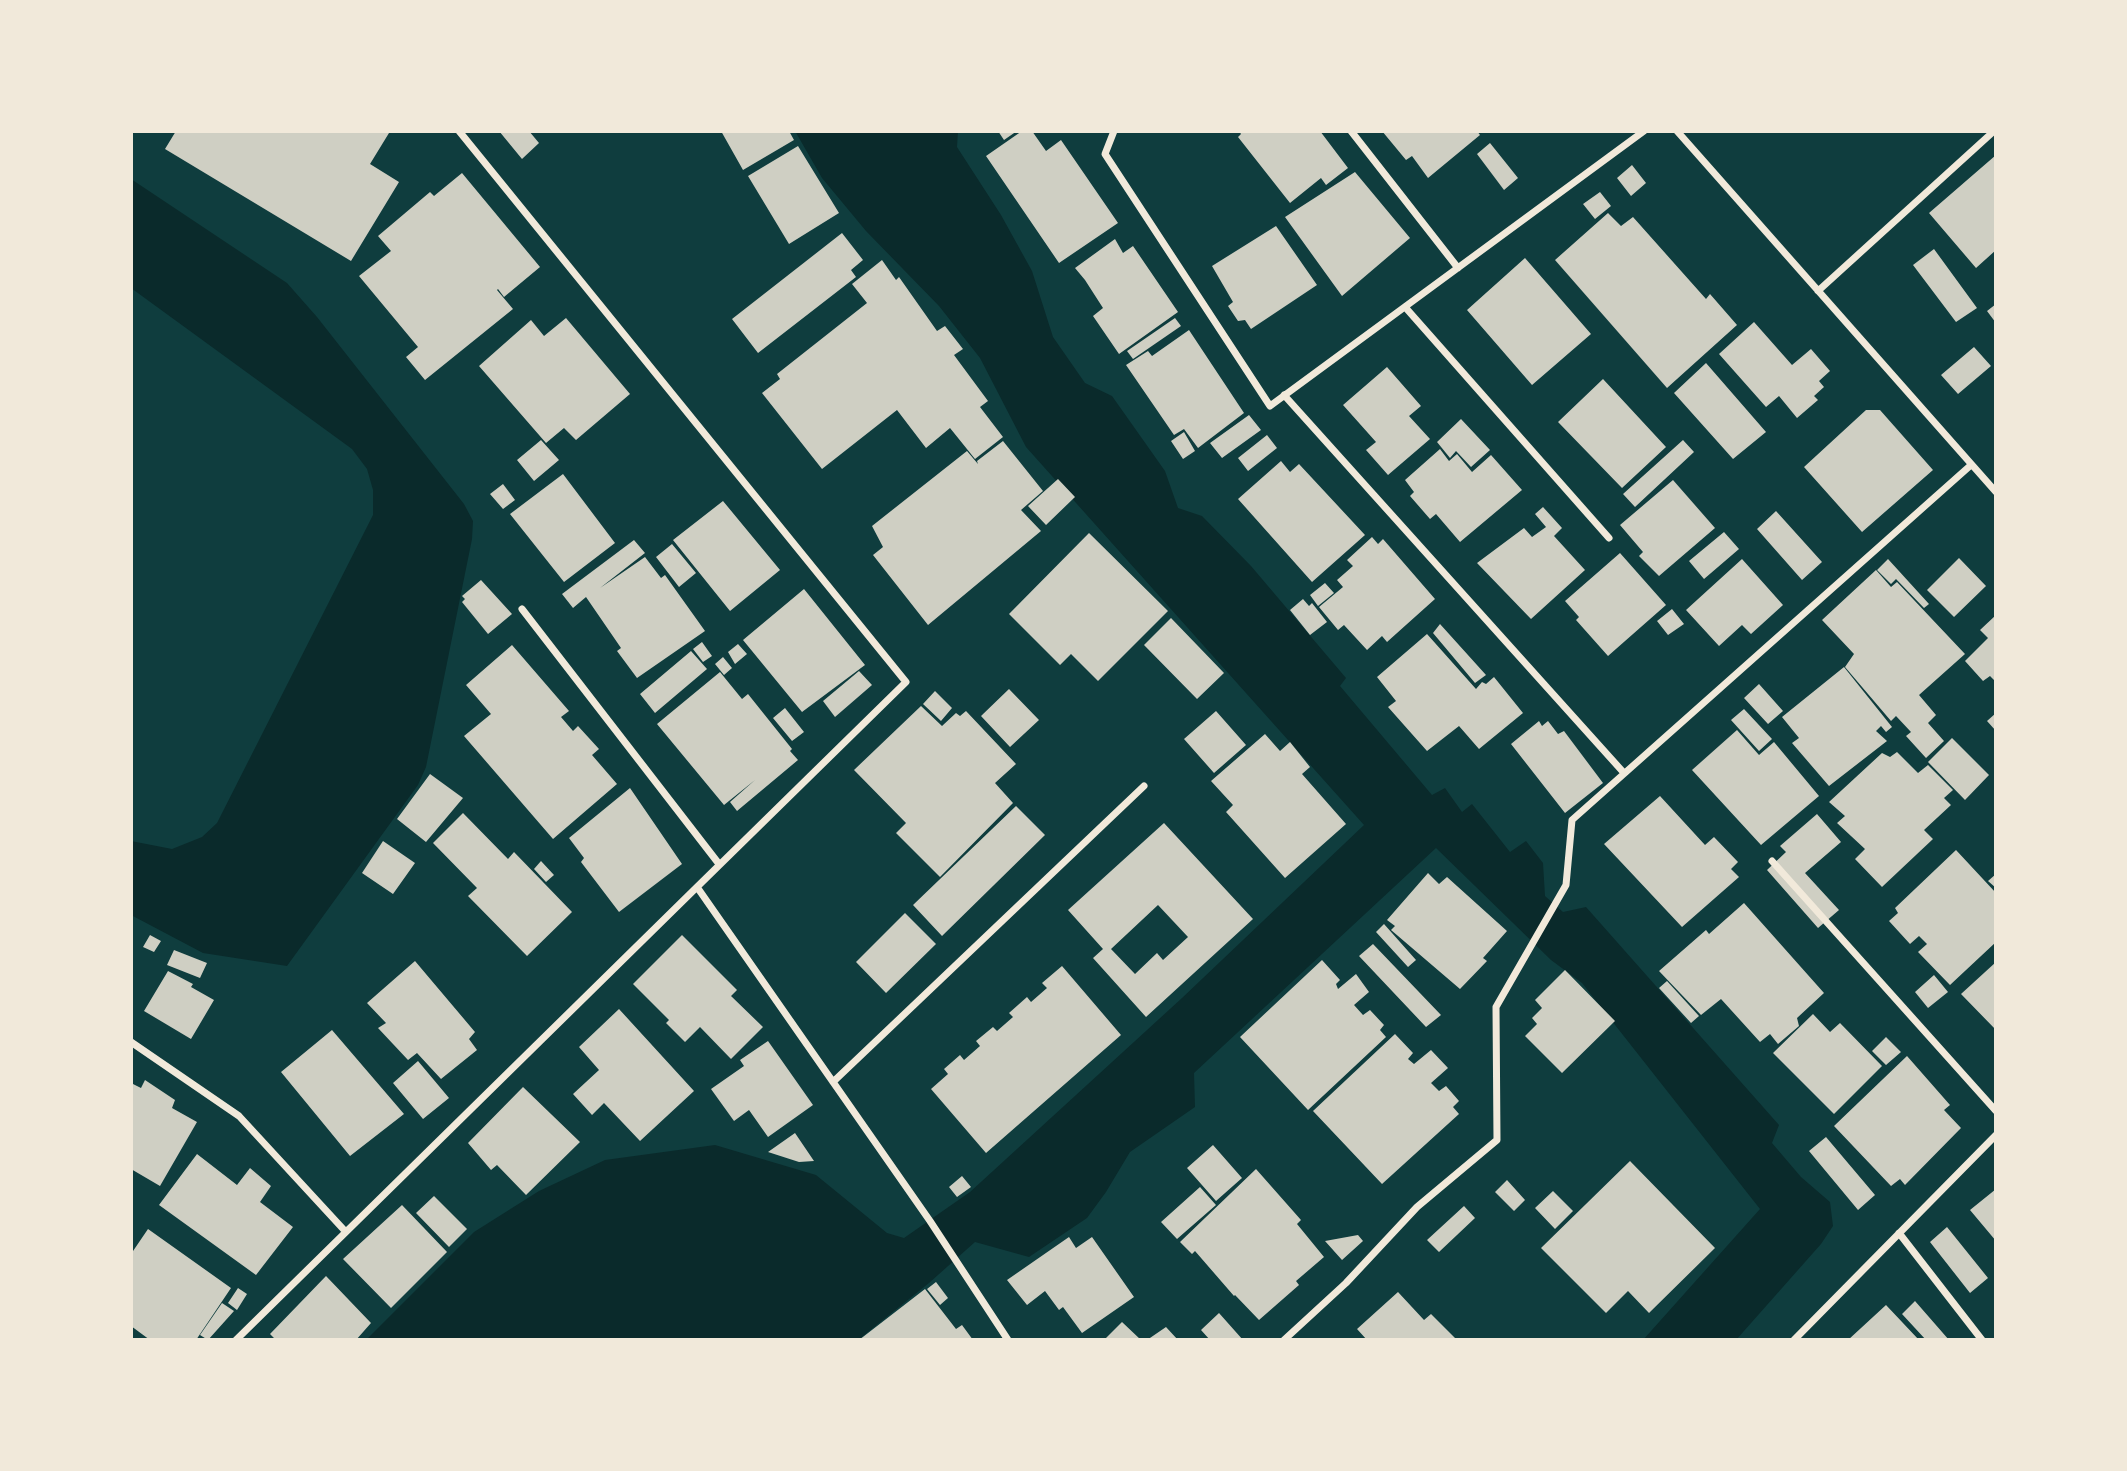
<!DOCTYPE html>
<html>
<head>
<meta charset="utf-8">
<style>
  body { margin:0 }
  #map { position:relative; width:2127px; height:1471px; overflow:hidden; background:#0f3d3e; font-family:Cabin,sans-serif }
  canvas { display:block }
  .frame { position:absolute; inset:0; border:133px solid #f1e9da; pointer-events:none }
</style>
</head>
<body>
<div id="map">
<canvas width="2127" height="1471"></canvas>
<div class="frame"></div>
</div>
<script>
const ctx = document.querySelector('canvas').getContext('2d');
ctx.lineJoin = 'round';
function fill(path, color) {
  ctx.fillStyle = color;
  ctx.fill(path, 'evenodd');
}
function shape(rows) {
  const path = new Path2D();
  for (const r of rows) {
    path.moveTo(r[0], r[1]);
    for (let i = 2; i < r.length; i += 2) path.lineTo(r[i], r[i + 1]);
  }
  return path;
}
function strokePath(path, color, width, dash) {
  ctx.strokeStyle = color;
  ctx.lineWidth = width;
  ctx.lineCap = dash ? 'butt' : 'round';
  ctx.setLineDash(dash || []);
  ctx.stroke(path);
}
fill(shape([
  [795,131,958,131,957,147,1001,215,1032,271,1053,337,1085,383,1112,396,1165,471,1178,508,1202,516,1251,566,1346,678,1340,686,1432,795,1445,788,1462,812,1472,804,1510,852,1526,841,1543,863,1545,896,1563,912,1586,907,1779,1125,1772,1143,1801,1177,1830,1202,1833,1226,1821,1244,1736,1340,1643,1340,1760,1209,1582,983,1551,960,1436,848,1194,1073,1195,1107,1130,1152,1106,1192,1087,1218,1029,1257,975,1242,929,1283,858,1340,366,1340,474,1232,539,1191,605,1160,715,1145,816,1175,887,1233,904,1238,970,1192,1182,998,1364,825,1026,447,980,358,939,306,866,231,822,178],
  [131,179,287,283,317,317,464,504,473,521,472,539,426,767,418,785,287,966,203,953,131,915,131,841,172,849,202,837,217,823,373,515,373,490,367,469,352,449,131,288]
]), '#0a2a2b');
fill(shape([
  [176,131,387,131,389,133,370,164,399,182,351,261,165,149],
  [499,131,529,131,539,143,522,159],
  [721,131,789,131,794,140,743,170],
  [998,131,1017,131,1004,140],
  [1022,131,1032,131,1046,151,1061,140,1118,223,1059,263,986,156],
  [1239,131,1320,131,1348,168,1326,185,1321,178,1290,203,1238,137,1241,134],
  [1382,131,1477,131,1480,135,1428,178,1412,156,1406,160],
  [1490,143,1518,178,1504,190,1477,154],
  [798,146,839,213,789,244,748,176],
  [1996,155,1996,250,1976,268,1929,213],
  [1632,165,1646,183,1631,196,1617,178],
  [1355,172,1410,238,1342,296,1285,217],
  [462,173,540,267,504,297,498,289,497,290,513,309,425,380,406,357,418,347,359,276,391,251,378,236,430,192,434,196],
  [1600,192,1611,206,1595,219,1583,204],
  [1608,213,1621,226,1633,217,1706,299,1710,294,1737,325,1667,388,1555,260],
  [1276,226,1317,285,1251,329,1245,320,1238,321,1228,306,1233,302,1212,266],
  [842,233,863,260,851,270,856,277,758,353,732,319],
  [1115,239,1123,253,1133,246,1178,312,1119,354,1093,316,1103,308,1085,280,1075,268],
  [1934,249,1977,308,1956,322,1913,265],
  [1525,258,1591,334,1532,385,1467,310],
  [882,260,896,280,899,277,937,331,945,326,963,349,954,355,988,401,980,407,1003,437,975,459,950,428,926,448,897,410,822,469,762,393,780,379,777,374,867,303,852,284],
  [1996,304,1996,323,1987,311],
  [566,318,630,394,576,440,564,428,546,443,479,366,531,320,544,336],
  [1175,318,1181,326,1133,359,1127,351],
  [1754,322,1792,365,1811,349,1830,371,1819,381,1824,387,1814,396,1818,400,1797,418,1779,396,1766,407,1719,354],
  [1189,330,1244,413,1198,448,1184,429,1174,435,1126,365,1148,351,1152,356],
  [1974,347,1991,366,1958,394,1941,375],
  [1706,363,1766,432,1733,459,1674,393],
  [1387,367,1421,406,1409,416,1430,439,1388,475,1366,450,1376,442,1343,405],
  [1603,379,1666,447,1622,488,1558,422],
  [1866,410,1880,410,1933,470,1862,532,1804,467],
  [1249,415,1261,430,1222,458,1210,443],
  [1461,419,1490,450,1471,467,1456,451,1450,458,1437,442],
  [1184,432,1195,451,1183,459,1171,441],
  [1267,435,1277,448,1248,471,1238,458],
  [541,440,559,460,534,481,517,460],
  [1683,440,1694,452,1635,507,1623,494],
  [1003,441,1043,491,1021,510,1041,531,928,625,873,555,883,547,872,526,967,451,978,464,977,461],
  [1440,449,1449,461,1457,454,1472,472,1491,455,1522,490,1460,542,1436,514,1430,519,1410,496,1414,492,1405,480],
  [1281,461,1290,472,1299,464,1365,535,1312,582,1238,499],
  [563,474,615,543,564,582,510,514],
  [1058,479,1075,497,1046,525,1028,506],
  [1673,480,1715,528,1659,576,1639,556,1643,552,1620,525],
  [503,484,515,500,503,509,490,494],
  [723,501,780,570,730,611,673,540],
  [1543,507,1562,528,1554,536,1585,570,1531,619,1477,563,1524,528,1532,537,1546,527,1535,514],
  [1776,511,1822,562,1802,580,1757,529],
  [1724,532,1739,549,1704,579,1689,561],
  [1089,533,1168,611,1098,681,1071,654,1060,665,1009,614],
  [1372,537,1378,544,1383,539,1435,599,1387,642,1382,636,1367,650,1344,625,1338,630,1319,607,1343,587,1337,580,1353,566,1347,560],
  [634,540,645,553,600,588,645,557,661,578,665,575,705,631,637,678,617,651,621,648,586,597,573,608,562,594],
  [672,544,696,573,679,587,656,557],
  [1620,553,1666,605,1608,656,1576,620,1579,617,1565,601],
  [1959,558,1986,586,1954,617,1927,590],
  [1742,559,1783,605,1751,634,1742,625,1719,646,1686,610],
  [1888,559,1929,604,1924,608,1896,579,1891,584,1877,570],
  [1876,570,1891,587,1897,582,1965,654,1919,695,1936,715,1928,723,1944,741,1926,758,1906,736,1911,732,1896,716,1891,721,1845,667,1854,654,1822,620],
  [481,580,512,614,488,634,462,602,465,599,462,596],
  [1325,583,1334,593,1318,606,1310,595],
  [804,589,865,665,802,712,743,640],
  [1303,599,1309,606,1312,603,1327,622,1310,635,1290,610],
  [1672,609,1684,624,1668,635,1657,621],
  [1996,615,1996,682,1990,676,1983,681,1965,661,1988,638,1980,630],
  [1171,618,1224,673,1197,699,1144,645],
  [1440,624,1486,675,1475,683,1433,633],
  [1427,634,1476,689,1482,682,1486,684,1494,677,1523,713,1479,749,1459,726,1427,751,1388,707,1396,701,1377,677],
  [702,642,712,656,703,662,693,649],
  [738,644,747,654,735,664,728,652],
  [512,645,569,711,561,717,573,731,578,726,599,749,592,755,617,784,553,839,464,736,491,714,466,685],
  [691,651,707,669,655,713,640,694],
  [723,657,732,668,724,675,715,664],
  [1844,667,1892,727,1886,732,1881,726,1876,731,1887,741,1829,786,1792,743,1799,738,1782,717],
  [859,671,872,685,835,717,823,701],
  [720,672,742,699,748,694,792,749,790,751,798,760,737,811,730,802,755,780,724,805,657,724],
  [1759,684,1783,711,1768,724,1744,698],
  [1009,689,1039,720,1010,747,981,716],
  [935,691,952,708,941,721,923,704],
  [921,706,942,726,956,713,960,716,966,711,1016,764,995,783,1013,803,940,877,896,833,906,823,854,770],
  [785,708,804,732,792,741,773,718],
  [1744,709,1772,739,1759,751,1731,720],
  [1216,711,1246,745,1214,773,1184,739],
  [1996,713,1996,731,1987,721],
  [1539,721,1542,726,1548,721,1558,734,1564,731,1603,783,1565,813,1511,744],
  [1737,730,1759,755,1774,742,1819,796,1761,845,1692,770],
  [1265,734,1280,751,1290,742,1310,767,1302,774,1346,824,1285,878,1226,812,1233,805,1211,781],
  [1952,738,1989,775,1965,800,1928,762],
  [1897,752,1918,773,1928,765,1953,790,1944,798,1951,805,1924,830,1933,839,1882,887,1855,859,1865,849,1837,823,1845,816,1829,802,1882,753,1890,757],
  [430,774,463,798,426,842,397,819],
  [630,788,682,864,619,912,581,862,584,858,569,838],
  [1660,796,1705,845,1714,837,1738,862,1731,869,1739,877,1682,927,1604,844],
  [1016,806,1045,835,942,936,913,905],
  [463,813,508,859,514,852,572,912,527,956,468,896,477,888,433,843],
  [1817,814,1841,842,1805,873,1839,910,1818,928,1767,870,1786,852,1780,846],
  [1164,823,1253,919,1146,1017,1093,958,1103,949,1068,910],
  [1158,905,1188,937,1163,960,1157,953,1135,974,1111,949],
  [383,841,415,863,393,894,362,873],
  [1956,850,1996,893,1996,942,1950,985,1918,952,1927,944,1919,936,1910,944,1889,921,1898,913,1895,908],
  [541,861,554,875,546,882,534,869],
  [1428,873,1439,884,1447,877,1507,931,1483,958,1487,961,1460,989,1391,930,1395,926,1387,920],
  [1996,874,1996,888,1988,881],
  [1744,903,1824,993,1797,1018,1799,1026,1778,1044,1770,1034,1760,1042,1721,999,1701,1015,1659,971,1706,930,1709,934],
  [905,913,936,944,886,993,856,962],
  [1384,924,1416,960,1408,967,1376,932],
  [150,935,161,941,154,952,143,947],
  [682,935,737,990,731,996,763,1027,731,1059,700,1027,685,1042,666,1023,669,1020,633,984],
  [1373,944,1441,1015,1426,1027,1359,956],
  [174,950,207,963,200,978,167,965],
  [1322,960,1340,980,1336,984,1338,989,1356,974,1369,992,1354,1005,1363,1015,1370,1010,1384,1025,1380,1030,1386,1037,1308,1110,1240,1037],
  [415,961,475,1032,469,1039,477,1050,441,1079,417,1053,408,1060,378,1028,386,1023,367,1003],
  [1996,962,1996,1030,1961,994],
  [1062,966,1121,1035,986,1153,931,1089,948,1074,944,1069,960,1055,964,1060,980,1046,976,1041,993,1027,997,1031,1013,1017,1009,1013,1027,997,1031,1002,1047,988,1042,983],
  [1565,970,1615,1021,1562,1073,1525,1036,1537,1024,1532,1018,1542,1008,1535,1000],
  [168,971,193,984,191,987,214,1000,191,1039,144,1011],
  [1934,975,1948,992,1928,1008,1915,992],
  [1667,981,1699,1016,1691,1023,1659,988],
  [619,1009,694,1091,640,1141,604,1103,592,1115,573,1094,599,1070,579,1047],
  [1813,1014,1830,1032,1840,1023,1882,1066,1834,1114,1773,1053],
  [332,1030,404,1114,350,1156,281,1072],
  [1395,1034,1413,1053,1408,1059,1414,1064,1431,1050,1448,1068,1431,1083,1439,1091,1446,1086,1459,1101,1453,1107,1459,1114,1382,1184,1313,1111],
  [1886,1037,1901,1052,1886,1065,1872,1051],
  [768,1041,813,1105,768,1137,749,1110,734,1121,711,1089,744,1066,740,1060],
  [1907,1056,1950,1105,1944,1110,1961,1128,1905,1185,1900,1179,1891,1186,1834,1126],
  [418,1061,449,1098,423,1119,393,1083],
  [145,1080,175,1100,172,1108,197,1122,160,1186,131,1169,131,1083,141,1088],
  [523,1087,580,1142,526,1195,497,1165,491,1170,468,1143],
  [795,1133,814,1161,799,1162,768,1152],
  [1826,1137,1875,1195,1858,1210,1809,1151],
  [1213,1145,1242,1178,1216,1201,1187,1168],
  [197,1154,237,1185,250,1168,271,1186,260,1202,293,1227,256,1275,159,1205],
  [1630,1161,1715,1248,1649,1313,1628,1291,1606,1313,1541,1248],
  [1256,1169,1301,1220,1297,1224,1324,1257,1296,1281,1299,1285,1259,1320,1235,1295,1234,1296,1195,1251,1192,1254,1180,1242],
  [962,1176,971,1187,957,1197,949,1187],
  [1507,1180,1525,1200,1514,1211,1495,1192],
  [1200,1187,1216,1205,1177,1239,1161,1222],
  [1996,1189,1996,1241,1970,1210],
  [1553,1191,1573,1211,1555,1229,1535,1208],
  [434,1196,467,1229,449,1247,416,1213],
  [402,1205,447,1252,391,1308,343,1259],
  [1464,1206,1475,1218,1439,1252,1427,1240],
  [1947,1227,1988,1278,1970,1293,1930,1242],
  [148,1229,231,1288,196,1340,150,1340,131,1326,131,1254],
  [1358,1235,1363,1241,1342,1260,1325,1241],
  [1069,1237,1076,1248,1092,1237,1134,1297,1082,1333,1063,1307,1059,1310,1045,1291,1027,1305,1007,1280],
  [326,1276,371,1323,356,1340,276,1340,270,1334],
  [936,1282,948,1298,940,1305,927,1289],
  [238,1288,247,1294,237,1310,228,1303],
  [925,1289,956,1329,962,1325,973,1340,859,1340],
  [1398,1292,1424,1320,1431,1314,1457,1340,1367,1340,1357,1329],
  [1915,1301,1949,1340,1926,1340,1902,1314],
  [222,1303,234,1311,208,1340,200,1335],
  [1886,1305,1919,1340,1848,1340],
  [1219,1313,1243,1340,1210,1340,1201,1330],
  [1122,1322,1141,1340,1104,1340],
  [1166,1327,1178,1340,1147,1340]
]), '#cfcfc3');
strokePath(shape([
  [459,131,906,682,697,887],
  [1114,131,1105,154,1270,406,1644,131],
  [1351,131,1458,268],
  [1677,131,1996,492],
  [1818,291,1994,131],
  [1405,307,1609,538],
  [1284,395,1624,773],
  [522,609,719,864],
  [1772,861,1996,1111],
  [131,1042,239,1116,345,1231],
  [833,1082,1144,786],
  [1899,1233,1982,1340],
  [236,1340,697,887,930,1221,1008,1340],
  [1284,1340,1346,1283,1417,1207,1497,1140,1496,1007,1566,885,1572,820,1971,465],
  [1794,1340,1996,1135]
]), '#f1e9da', 7);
</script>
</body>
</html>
